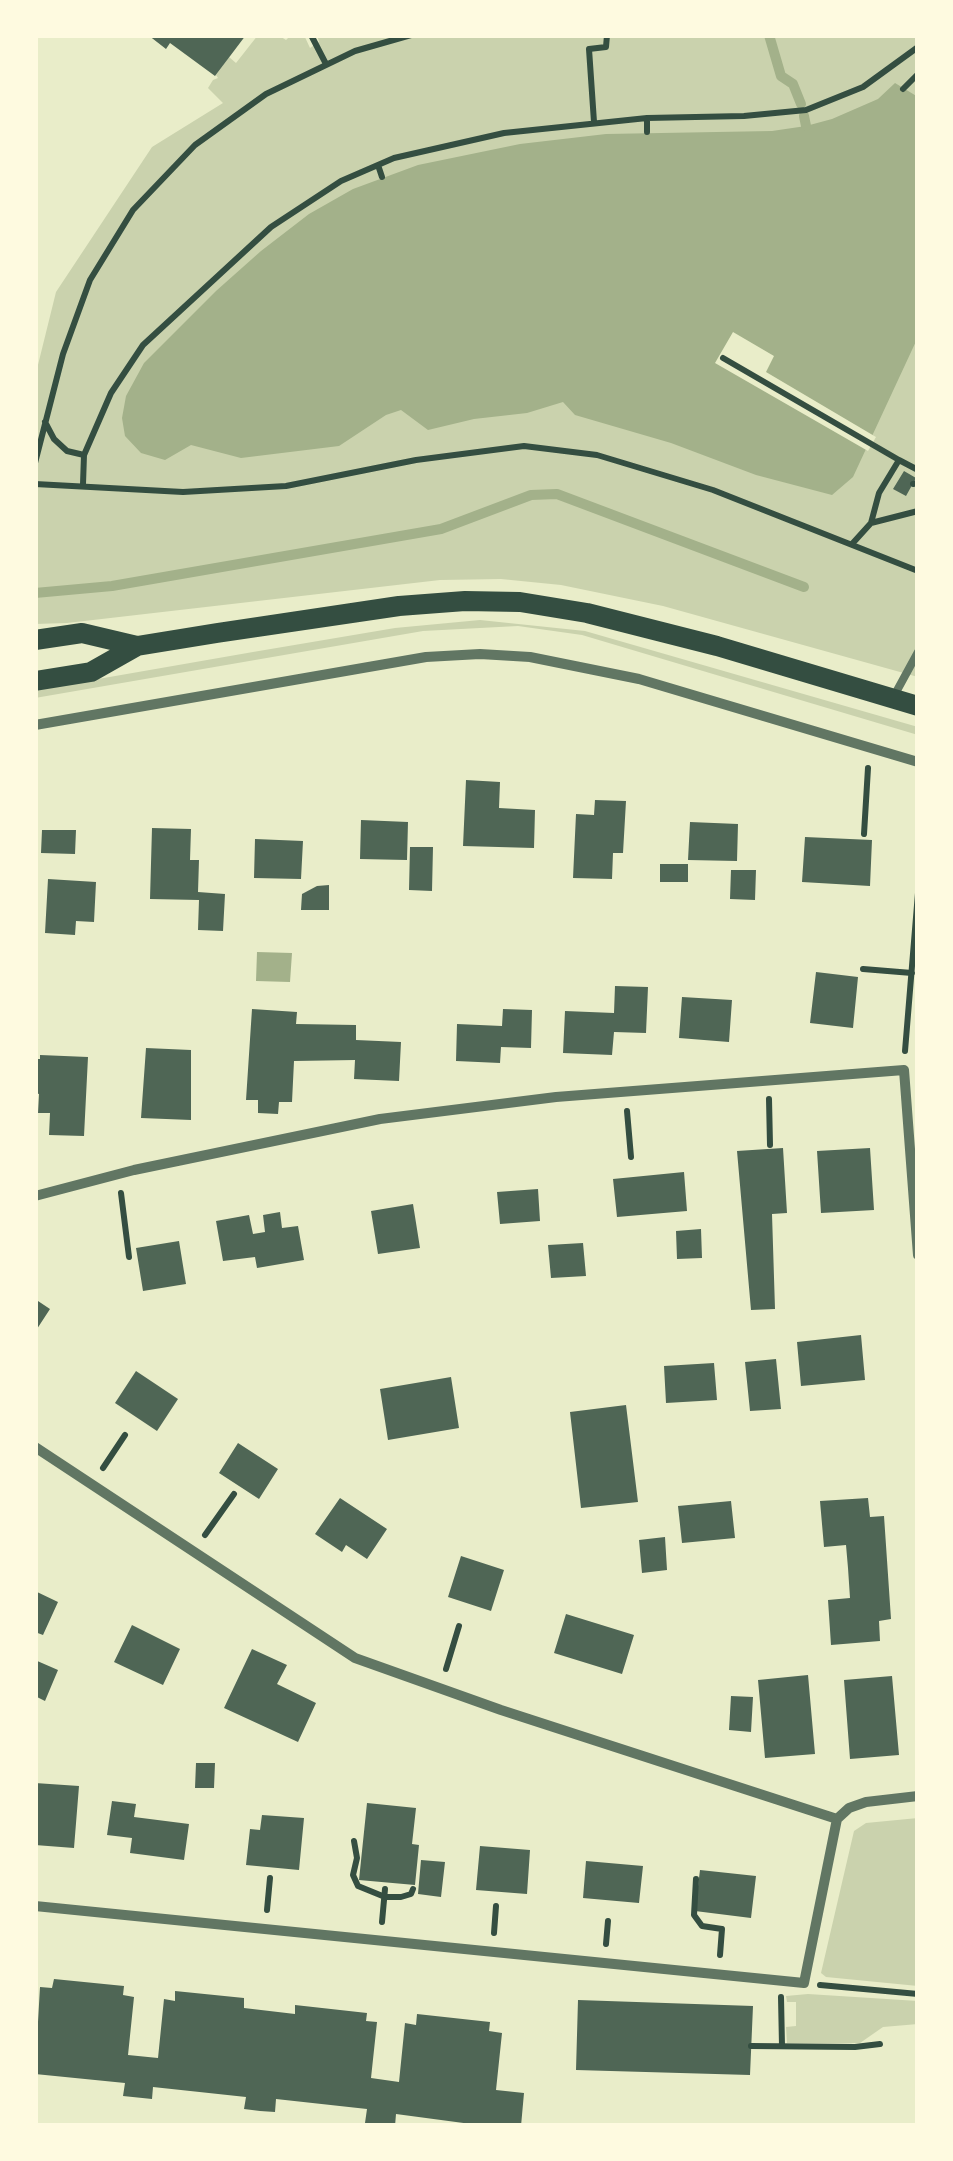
<!DOCTYPE html>
<html>
<head>
<meta charset="utf-8">
<style>
  body { margin:0 }
  #map { position:relative; width:953px; height:2161px; overflow:hidden; background:#e9edc9; font-family:Montserrat,sans-serif }
  canvas { display:block }
  .frame { position:absolute; inset:0; border:38px solid #fefae0; pointer-events:none }
</style>
</head>
<body>
<div id="map">
<canvas width="953" height="2161"></canvas>
<div class="frame"></div>
</div>
<script>
const ctx = document.querySelector('canvas').getContext('2d');
ctx.lineJoin = 'round';
function fill(path, color) {
  ctx.fillStyle = color;
  ctx.fill(path, 'evenodd');
}
function shape(rows) {
  const path = new Path2D();
  for (const r of rows) {
    path.moveTo(r[0], r[1]);
    for (let i = 2; i < r.length; i += 2) path.lineTo(r[i], r[i + 1]);
  }
  return path;
}
function strokePath(path, color, width, dash) {
  ctx.strokeStyle = color;
  ctx.lineWidth = width;
  ctx.lineCap = dash ? 'butt' : 'round';
  ctx.setLineDash(dash || []);
  ctx.stroke(path);
}
fill(shape([
  [258,35,278,35,286,40,291,35,304,35,310,48,319,42,317,35,918,35,918,677,663,606,561,585,501,579,440,580,67,623,35,624,35,377,56,292,152,147,223,103,208,88,213,80,218,78,216,75,229,57,236,63],
  [480,620,585,631,918,727,918,735,582,635,518,626,423,631,35,698,35,690,253,652,395,628],
  [918,1818,918,1986,826,1977,821,1973,854,1831,866,1823],
  [808,1994,918,2001,918,2024,883,2027,860,2043,787,2043,786,2027,796,2026,796,2002,787,2002,786,1996]
]), '#cad2ad');
fill(shape([
  [895,83,918,97,918,337,853,477,832,495,756,475,671,443,575,415,563,402,527,413,474,419,428,430,401,410,386,415,339,446,241,458,191,445,165,460,141,453,125,436,122,418,126,396,144,363,216,291,261,251,309,214,353,189,418,165,520,144,606,134,772,131,806,126,832,119,878,99],
  [257,952,292,953,290,982,256,981]
]), '#a3b18a');
fill(shape([
  [733,332,774,356,766,372,876,437,868,451,715,363]
]), '#e9edc9');
strokePath(shape([
  [769,35,781,76,793,84,801,104],
  [804,116,806,126],
  [35,593,112,586,441,529,531,495,557,494,804,587]
]), '#a3b18a', 10);
fill(shape([
  [148,35,246,35,215,76,170,43,166,49],
  [904,471,916,478,906,496,893,489],
  [466,780,500,782,499,808,535,810,534,848,463,846],
  [595,800,626,801,623,853,613,853,612,879,573,878,576,814,594,815],
  [361,820,408,822,407,860,360,859],
  [690,822,738,824,737,861,688,860],
  [152,828,191,829,190,860,199,860,198,892,225,894,223,931,198,930,199,900,150,899],
  [42,830,76,830,75,854,41,853],
  [805,837,872,840,870,886,802,882],
  [255,839,303,841,301,879,254,878],
  [410,847,433,847,432,891,409,890],
  [660,864,688,864,688,882,660,882],
  [731,870,756,870,755,900,730,899],
  [48,879,96,882,94,922,76,921,75,935,45,933],
  [329,885,329,910,301,910,302,894,317,886],
  [816,972,858,977,853,1028,810,1023],
  [615,986,648,987,646,1033,614,1032,612,1055,563,1053,565,1011,614,1013],
  [682,997,732,1000,729,1042,679,1038],
  [252,1009,297,1012,296,1024,356,1025,356,1040,401,1042,399,1081,354,1079,355,1060,294,1061,292,1102,279,1102,278,1114,258,1113,258,1100,246,1100],
  [503,1009,532,1010,531,1048,501,1047,500,1063,456,1061,457,1024,502,1026],
  [146,1048,191,1050,191,1120,141,1118],
  [40,1055,88,1057,84,1136,49,1135,50,1113,38,1113,39,1094,35,1093,35,1059,40,1059],
  [783,1148,787,1213,772,1214,775,1309,751,1310,737,1151],
  [870,1148,874,1210,821,1213,817,1151],
  [684,1172,687,1211,617,1217,613,1179],
  [538,1189,540,1221,500,1224,497,1192],
  [413,1204,420,1248,378,1254,371,1211],
  [280,1212,282,1228,298,1226,304,1260,257,1268,255,1257,223,1261,216,1221,249,1215,253,1234,265,1232,263,1215],
  [701,1229,702,1258,677,1259,676,1231],
  [179,1241,186,1284,143,1291,136,1248],
  [583,1243,586,1276,551,1278,548,1245],
  [35,1299,50,1309,35,1332],
  [861,1335,865,1380,801,1386,797,1342],
  [776,1359,781,1409,750,1411,745,1362],
  [714,1363,717,1400,666,1403,664,1366],
  [136,1371,178,1399,157,1431,115,1403],
  [451,1377,459,1428,388,1440,380,1389],
  [626,1405,638,1502,581,1508,570,1412],
  [238,1443,278,1469,259,1499,219,1473],
  [340,1498,387,1529,367,1559,346,1545,342,1552,315,1534],
  [868,1498,870,1517,884,1516,891,1619,879,1621,880,1641,831,1645,828,1600,850,1598,848,1568,846,1545,824,1547,820,1501],
  [731,1501,735,1538,682,1543,678,1506],
  [665,1537,667,1570,642,1573,639,1540],
  [461,1556,504,1570,491,1611,448,1597],
  [35,1591,58,1602,43,1635,35,1632],
  [566,1614,634,1635,622,1674,554,1653],
  [132,1625,180,1649,163,1685,114,1662],
  [252,1649,287,1665,277,1684,316,1703,298,1742,224,1708],
  [35,1660,58,1670,45,1701,35,1696],
  [808,1675,815,1754,765,1758,758,1680],
  [892,1676,899,1755,850,1759,844,1680],
  [731,1696,753,1697,751,1732,729,1730],
  [196,1763,215,1763,214,1788,195,1788],
  [35,1783,79,1786,74,1848,35,1845],
  [112,1801,136,1804,134,1817,189,1824,184,1860,130,1853,132,1838,107,1835],
  [367,1803,416,1808,412,1844,419,1845,415,1885,359,1880],
  [262,1815,304,1818,299,1870,246,1865,250,1829,260,1830],
  [480,1846,530,1850,527,1894,476,1890],
  [421,1860,445,1862,441,1897,418,1894],
  [586,1861,643,1866,639,1903,583,1898],
  [700,1870,756,1876,751,1918,695,1911],
  [54,1979,124,1986,123,1995,134,1997,128,2055,158,2058,164,1999,175,2001,175,1991,244,1998,244,2008,295,2014,295,2005,367,2013,366,2021,377,2022,371,2078,399,2082,405,2023,416,2025,417,2014,490,2022,489,2031,502,2033,496,2090,524,2093,521,2126,486,2126,396,2114,395,2126,380,2125,365,2123,367,2109,276,2099,275,2112,260,2111,244,2109,246,2097,153,2087,152,2099,123,2096,125,2083,35,2074,40,1987,52,1988],
  [578,2000,753,2006,750,2075,576,2070]
]), '#4f6655');
strokePath(shape([
  [311,35,326,64],
  [903,89,918,74],
  [647,118,647,132],
  [594,122,589,49,606,47,607,35],
  [378,165,382,177],
  [723,358,899,460],
  [45,422,54,439,67,451,84,455],
  [35,463,63,354,90,280,133,210,195,145,266,94,355,51,411,35],
  [35,484,183,492,286,486,416,460,524,446,597,455,713,490,918,571],
  [83,484,84,455,111,393,143,345,271,227,341,181,394,158,504,133,647,118,744,116,806,110,863,87,918,47],
  [913,484,918,483],
  [871,523,879,493,899,460,918,470],
  [852,544,871,523,918,511],
  [864,834,868,768],
  [863,969,912,973],
  [905,1051,918,893],
  [769,1099,770,1145],
  [627,1111,631,1157],
  [121,1193,129,1257],
  [103,1468,125,1435],
  [205,1535,234,1494],
  [446,1669,459,1626],
  [354,1841,357,1858,353,1875,358,1886,385,1897,401,1897,411,1894,413,1889],
  [696,1879,694,1915,702,1926,722,1929,720,1955],
  [267,1910,270,1878],
  [382,1922,385,1889],
  [494,1933,496,1906],
  [606,1944,608,1921],
  [820,1985,918,1994],
  [781,1997,782,2046],
  [751,2046,855,2047,880,2044]
]), '#344e41', 6);
strokePath(shape([
  [894,696,918,652]
]), '#617663', 8);
strokePath(shape([
  [35,725,426,657,480,654,530,657,639,679,918,762],
  [35,1196,134,1170,380,1119,556,1097,904,1070,918,1255],
  [35,1447,355,1658,501,1710,837,1819],
  [35,1906,804,1983,837,1819,849,1808,866,1802,918,1796]
]), '#617663', 10);
strokePath(shape([
  [35,640,82,633,137,646],
  [35,681,91,672,137,646,217,633,399,606,465,601,520,602,587,613,717,646,918,706]
]), '#344e41', 20);
</script>
</body>
</html>
